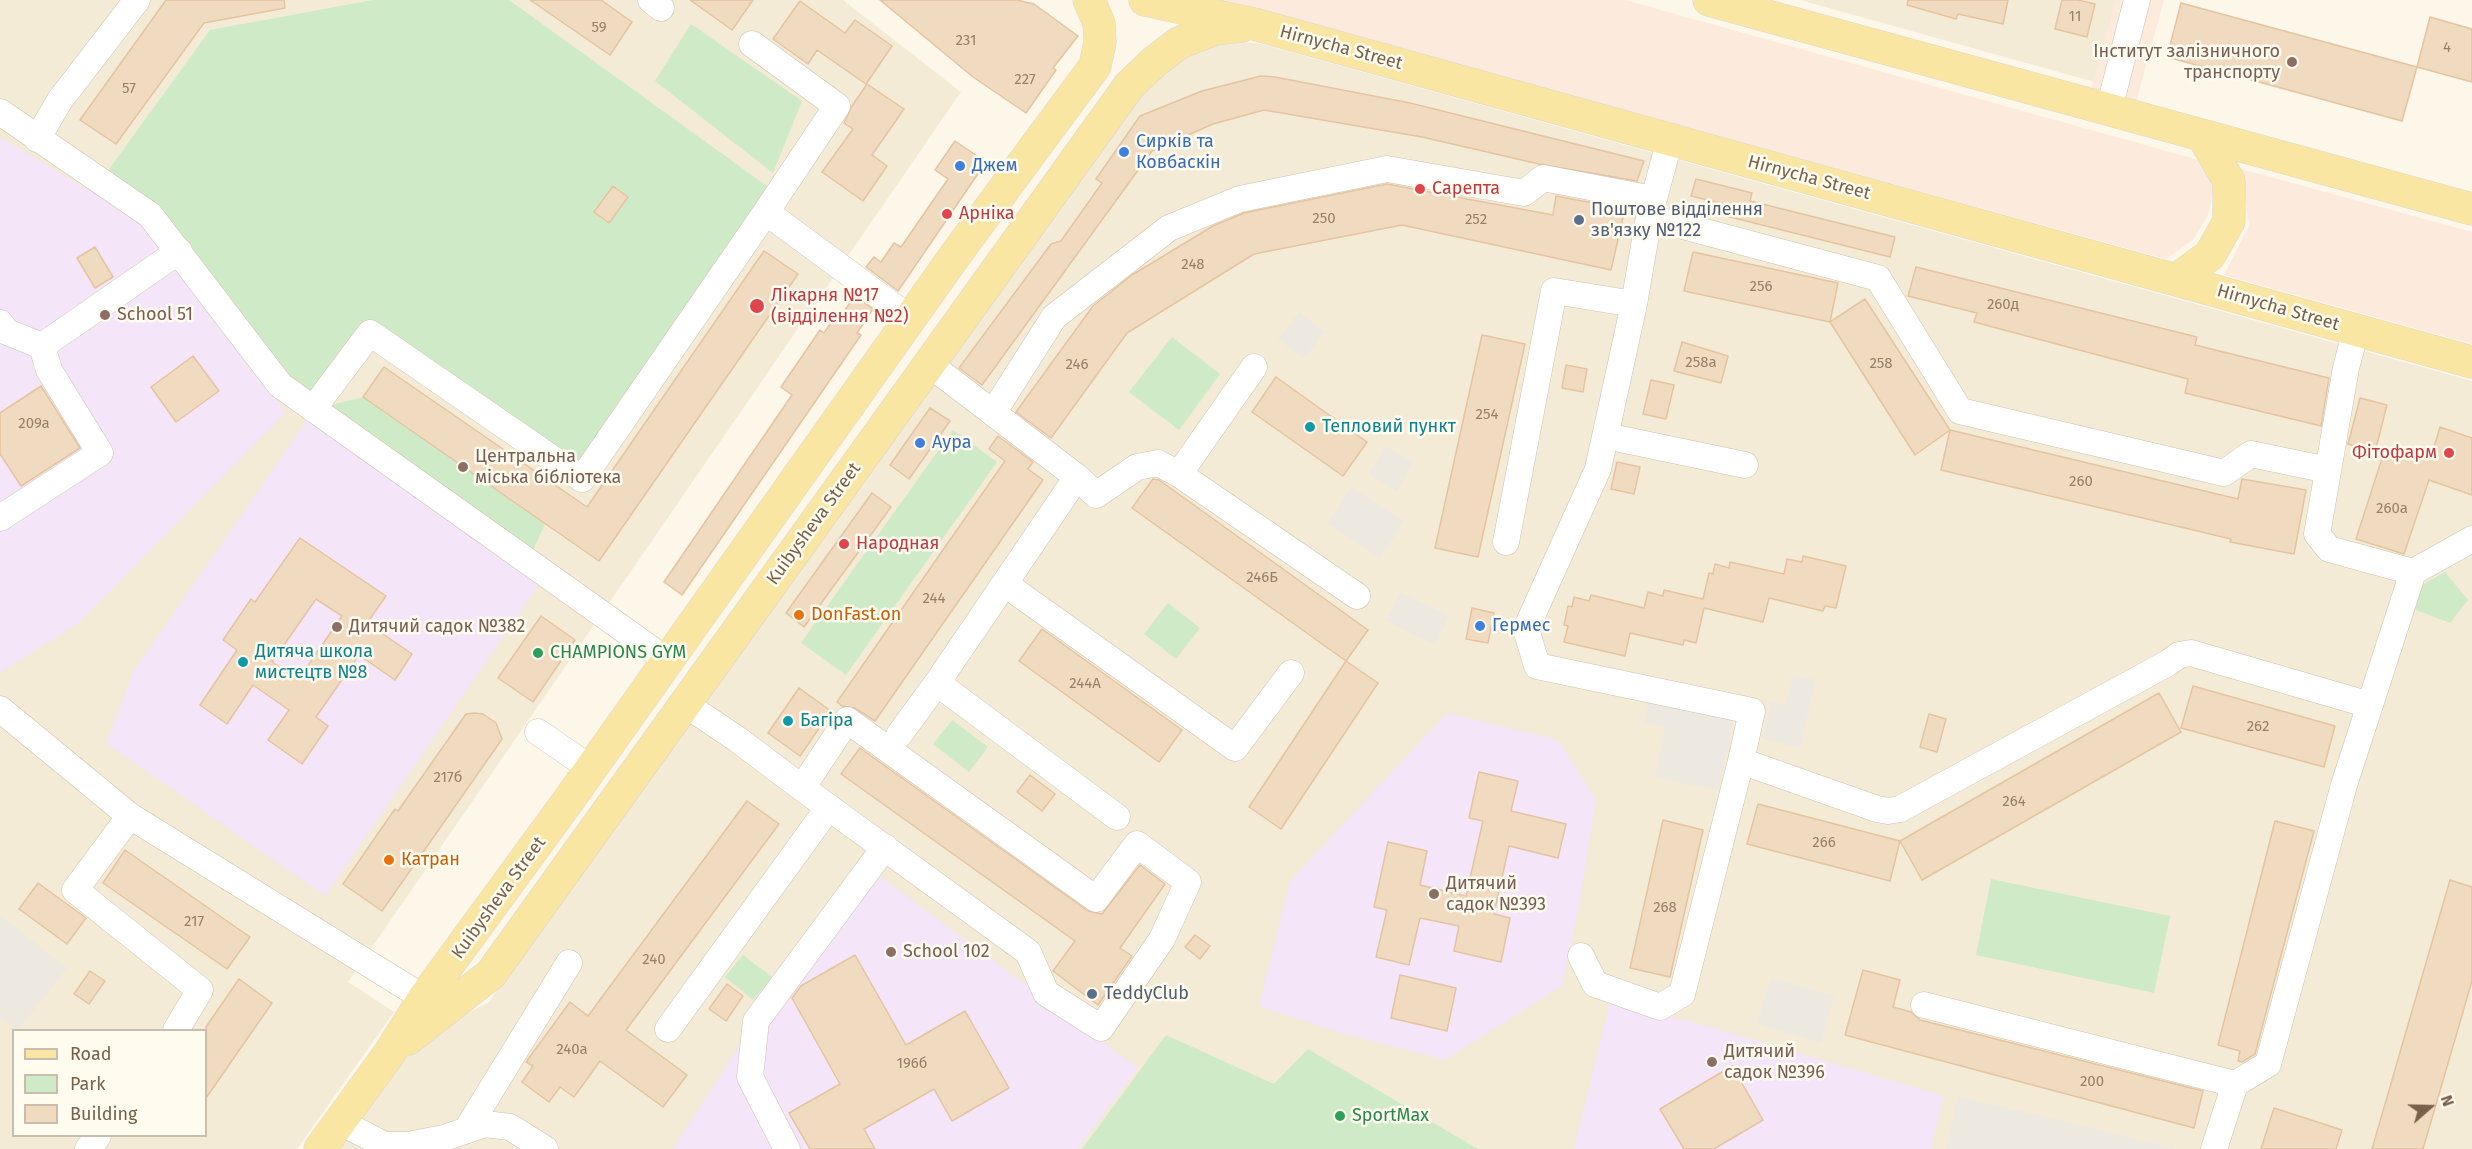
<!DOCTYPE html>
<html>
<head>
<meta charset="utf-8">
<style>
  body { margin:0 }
  #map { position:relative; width:2472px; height:1149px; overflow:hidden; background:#fcf7e8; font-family:"Fira Sans",sans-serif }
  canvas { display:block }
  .legend { position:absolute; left:12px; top:1029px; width:195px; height:108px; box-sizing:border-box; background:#fffbef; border:2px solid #c9bdae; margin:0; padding:8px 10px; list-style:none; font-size:18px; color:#77614c }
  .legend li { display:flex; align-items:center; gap:12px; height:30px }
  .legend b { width:30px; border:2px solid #c9bdae }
  .north { position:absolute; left:2400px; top:1077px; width:60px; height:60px; -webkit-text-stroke:4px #fffbef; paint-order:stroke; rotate:70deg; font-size:16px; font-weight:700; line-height:24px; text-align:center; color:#77614c }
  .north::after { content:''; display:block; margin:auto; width:21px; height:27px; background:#77614c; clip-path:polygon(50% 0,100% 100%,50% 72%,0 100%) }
</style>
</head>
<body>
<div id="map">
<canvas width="2472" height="1149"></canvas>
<ul class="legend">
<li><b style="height:8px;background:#f9e6a2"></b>Road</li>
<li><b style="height:16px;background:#cfeac6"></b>Park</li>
<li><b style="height:16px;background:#f1dbc0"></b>Building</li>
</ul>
<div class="north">N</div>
</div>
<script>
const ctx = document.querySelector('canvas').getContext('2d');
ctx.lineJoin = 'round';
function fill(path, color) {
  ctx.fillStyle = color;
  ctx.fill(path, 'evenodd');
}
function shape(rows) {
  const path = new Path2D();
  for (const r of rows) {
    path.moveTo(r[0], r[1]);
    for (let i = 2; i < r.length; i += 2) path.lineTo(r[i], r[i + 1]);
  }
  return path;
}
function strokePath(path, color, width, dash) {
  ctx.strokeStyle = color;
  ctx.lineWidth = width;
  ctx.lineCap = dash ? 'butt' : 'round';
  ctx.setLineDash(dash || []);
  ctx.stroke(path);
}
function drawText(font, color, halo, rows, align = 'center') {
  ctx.font = font + ' "Fira Sans",sans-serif';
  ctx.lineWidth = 5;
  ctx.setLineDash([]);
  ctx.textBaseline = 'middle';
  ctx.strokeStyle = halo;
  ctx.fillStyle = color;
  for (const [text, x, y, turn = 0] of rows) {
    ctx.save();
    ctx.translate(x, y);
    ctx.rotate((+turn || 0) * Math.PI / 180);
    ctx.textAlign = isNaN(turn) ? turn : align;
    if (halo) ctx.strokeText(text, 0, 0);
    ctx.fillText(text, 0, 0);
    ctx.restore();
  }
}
fill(shape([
  [0,0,843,0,961,92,348,982,394,1012,297,1149,0,1149],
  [14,1030,206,1030,206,1136,14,1136],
  [1800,0,2125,0,2102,84],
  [1227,40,1262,44,2472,381,2472,1149,339,1149,421,1035,488,1003,886,451,1139,94,1193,50]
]), '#f4ebd6');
fill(shape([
  [1224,0,1625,0,2202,161,2215,183,2208,215,2193,240,2166,259],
  [2116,0,2164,0,2136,102,2091,90],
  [2241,169,2472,232,2472,344,2224,275,2249,225]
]), '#fceadc');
fill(shape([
  [1299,312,1324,332,1304,359,1278,339],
  [1385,446,1413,462,1397,491,1369,475],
  [1351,487,1404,521,1380,558,1327,524],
  [1401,592,1449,616,1435,645,1386,621],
  [1793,675,1816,680,1800,748,1763,739,1771,702,1786,705],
  [1648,701,1734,719,1719,791,1655,777,1665,727,1644,723],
  [0,915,67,968,18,1030,0,1018],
  [1771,978,1834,996,1821,1043,1757,1024],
  [1958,1096,2177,1149,1946,1149]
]), '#ede9e1');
fill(shape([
  [0,137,135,218,286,412,80,622,0,673],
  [307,420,541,582,325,896,106,743,133,672],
  [1447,713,1558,740,1596,800,1579,906,1562,986,1445,1060,1338,1032,1259,1006,1290,881],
  [858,860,1138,1068,1078,1149,673,1149],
  [1610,1001,1714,1028,1944,1096,1931,1149,1574,1149]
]), '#f4e5f9');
fill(shape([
  [373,0,509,0,778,194,582,479,371,334,315,409,363,397,545,524,528,561,280,385,179,251,99,183,210,30],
  [691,24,802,101,773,173,655,81],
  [1172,337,1220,374,1179,430,1129,392],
  [953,430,997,462,846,675,801,643],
  [2445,572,2468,600,2450,623,2411,608,2420,586],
  [1168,603,1200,628,1176,659,1144,634],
  [952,720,988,747,969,772,933,744],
  [1991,879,2170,916,2154,993,1976,955],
  [743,955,772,977,753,1000,725,977],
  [1166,1035,1274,1084,1308,1049,1478,1149,1082,1149]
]), '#cfeac6');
const building = shape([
  [166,0,284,0,285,8,204,23,116,144,80,120,166,0],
  [530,0,601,0,632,22,610,55,530,0],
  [690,0,753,0,732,30,690,0],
  [880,0,1017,0,1034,4,1078,36,1053,68,1056,70,1026,113,973,77,880,0],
  [1908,0,2008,0,2003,24,1958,14,1956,19,1907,5,1908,0],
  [2062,0,2078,0,2095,4,2087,37,2055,29,2062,0],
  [800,1,845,33,855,20,892,46,866,84,817,50,808,64,773,39,800,1],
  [2181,3,2417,67,2402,121,2167,57,2181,3],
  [2430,17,2472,29,2472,82,2417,67,2430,17],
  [1261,76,1275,77,1410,103,1644,161,1637,181,1539,164,1422,137,1264,110,1213,124,1152,151,982,385,959,368,1051,244,1061,241,1102,183,1096,179,1140,116,1202,91,1261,76],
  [867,84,904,109,872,155,887,166,863,201,822,172,853,129,844,123,852,106,867,84],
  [955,141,986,162,898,291,866,267,874,257,881,262,894,243,901,247,948,179,935,170,955,141],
  [1696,179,1752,193,1750,201,1895,237,1890,257,1726,216,1728,205,1691,196,1696,179],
  [1387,184,1553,215,1556,196,1625,209,1611,270,1402,225,1254,254,1127,333,1051,438,1016,412,1093,306,1132,275,1213,226,1244,213,1387,184],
  [613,186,628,197,609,223,594,212,613,186],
  [95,247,113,277,95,288,77,258,95,247],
  [764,251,798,274,599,561,363,397,384,367,587,507,764,251],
  [1693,252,1838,283,1830,322,1684,291,1693,252],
  [1916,267,2197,337,2195,345,2329,378,2321,426,2185,393,2188,379,1974,322,1977,313,1908,296,1916,267],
  [855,296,873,309,857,333,861,335,682,595,664,582,792,395,781,387,820,330,824,333,836,315,840,317,855,296],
  [1865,299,1950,430,1915,455,1830,322,1865,299],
  [1482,335,1525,344,1478,557,1435,548,1482,335],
  [1682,342,1728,356,1721,383,1674,371,1682,342],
  [193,356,219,391,176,422,151,387,193,356],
  [1566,365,1587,369,1583,392,1562,388,1566,365],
  [1276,377,1367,442,1343,476,1252,412,1276,377],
  [1651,380,1674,385,1666,419,1643,414,1651,380],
  [41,386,80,448,21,486,0,454,0,413,41,386],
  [2360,398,2387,405,2375,452,2348,444,2360,398],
  [930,408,950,421,909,479,890,465,930,408],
  [2440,427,2472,438,2472,495,2429,480,2404,554,2356,539,2385,449,2405,457,2434,447,2440,427],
  [1950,430,2238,499,2242,479,2306,490,2294,554,2230,542,2231,539,1941,470,1950,430],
  [998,436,1033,462,1028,469,1043,480,875,721,855,708,842,706,837,702,1005,461,989,449,998,436],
  [1617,462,1640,467,1634,494,1611,489,1617,462],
  [1153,479,1159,480,1368,630,1346,661,1132,508,1153,479],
  [872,493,891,507,804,627,786,613,872,493],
  [300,538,386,596,367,623,412,654,395,680,359,655,316,717,328,726,302,764,268,740,289,710,253,685,227,724,200,705,237,650,223,640,251,599,255,602,300,538],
  [316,599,342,616,298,680,272,662,316,599],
  [1803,556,1846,566,1836,608,1825,606,1823,611,1769,598,1763,622,1704,608,1696,643,1684,640,1683,645,1630,633,1625,656,1564,642,1568,626,1564,625,1568,606,1572,607,1574,597,1589,601,1591,595,1644,608,1648,592,1663,596,1664,590,1703,599,1709,573,1713,574,1715,564,1729,568,1730,562,1784,574,1787,559,1802,562,1803,556],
  [1472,608,1494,613,1488,643,1466,639,1472,608],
  [541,616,575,640,533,702,498,678,541,616],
  [1042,629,1182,730,1159,762,1019,661,1042,629],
  [1346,661,1378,683,1281,829,1249,807,1346,661],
  [2193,686,2335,726,2324,767,2181,728,2193,686],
  [799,688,831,711,800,756,768,733,799,688],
  [2159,693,2181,732,1922,880,1900,841,2159,693],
  [474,713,483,714,496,723,502,739,382,911,343,884,395,809,398,811,466,714,474,713],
  [1929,714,1946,719,1937,752,1920,747,1929,714],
  [860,748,1088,911,1102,914,1140,865,1165,884,1120,948,1132,956,1098,1005,1053,971,1075,941,841,774,860,748],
  [1479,772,1518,781,1511,811,1566,824,1558,858,1509,846,1494,914,1510,918,1501,962,1454,951,1459,926,1420,918,1409,965,1376,957,1387,910,1374,907,1388,842,1427,851,1420,885,1466,896,1483,821,1469,818,1479,772],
  [1030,775,1055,794,1042,811,1017,792,1030,775],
  [747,801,779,824,626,1030,687,1075,663,1107,600,1061,574,1097,560,1087,549,1102,522,1082,533,1066,526,1062,570,1002,588,1016,747,801],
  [1758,804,1900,841,1890,881,1747,844,1758,804],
  [1663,820,1703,830,1670,977,1630,968,1663,820],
  [2275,821,2314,831,2255,1054,2242,1062,2238,1061,2240,1051,2218,1045,2275,821],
  [125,850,250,937,227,969,103,883,125,850],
  [2450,880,2472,887,2472,981,2423,1149,2372,1149,2450,880],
  [38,883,86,918,67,944,19,909,38,883],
  [1195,935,1210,946,1200,959,1185,947,1195,935],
  [855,955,906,1045,965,1011,1009,1088,952,1121,934,1089,864,1129,875,1149,810,1149,789,1113,840,1084,792,998,801,986,855,955],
  [1863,970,1900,980,1893,1007,1911,1012,1920,1020,2203,1091,2194,1128,1845,1035,1863,970],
  [90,971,105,981,89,1004,74,994,90,971],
  [1400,975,1456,988,1447,1031,1391,1018,1400,975],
  [239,979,272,1003,206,1098,206,1027,239,979],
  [727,984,743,996,726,1021,709,1009,727,984],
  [1732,1066,1763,1120,1714,1149,1684,1149,1660,1109,1732,1066],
  [2274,1108,2342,1130,2336,1149,2261,1149,2274,1108]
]);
fill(building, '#f1dbc0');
strokePath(building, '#e4c4a0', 1.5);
const minor = shape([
  [651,0,661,8],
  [752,44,837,106,766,212],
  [2109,109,2137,0],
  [0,112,150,215,280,385,668,661],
  [37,139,60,100,137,0],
  [1649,217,1878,278,1960,411,2224,473,2251,454,2328,470],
  [1634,304,1598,469,1526,629,1537,666,1752,711,1741,761,1877,809,1888,811,1900,809,2168,663,2179,655,2191,653,2370,705],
  [0,323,7,332,42,346,179,251],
  [313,409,370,333,582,479,766,212,911,319],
  [993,413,1054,317,1169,228,1240,199,1387,169,1524,193,1543,178,1653,199],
  [1606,436,1745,465],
  [1179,474,1254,367],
  [1077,477,1096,495,1137,467,1158,463,1179,474,1357,596],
  [0,518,100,453,49,370,42,346],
  [1506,542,1554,291,1634,304,1649,217,1670,139],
  [2413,572,2472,539],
  [1005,584,1235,748,1291,673],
  [937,683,1117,817],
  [685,704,737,739,802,788,1028,952,1046,993,1101,1028,1162,939,1188,882,1137,844,1096,899,847,720,802,788],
  [0,709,130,816,424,998,443,995],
  [538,732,590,768],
  [899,735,937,683,1077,477,929,364],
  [130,816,75,890,200,990,176,1030],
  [1581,956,1595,984,1660,1007,1682,994,1741,761],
  [1924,1005,2235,1084],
  [668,1029,829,807],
  [340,1122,385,1145,408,1145,444,1138,485,1124,510,1127,545,1149],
  [467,1129,569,963],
  [88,1149,98,1136],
  [787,1149,750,1077,756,1021,885,847],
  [2214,1149,2235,1084,2268,1064,2344,785,2413,572,2329,549,2317,534,2346,368,2356,330]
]);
const major = shape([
  [1145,0,1254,24,2472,362],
  [1709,0,2472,209],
  [2176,280,2210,255,2229,221,2229,181,2202,135],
  [408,1039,491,974,1129,86,1154,62,1179,43,1215,29,1242,26],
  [320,1149,389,1054,424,998,568,801,956,254,1095,66,1100,42,1099,23,1089,0]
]);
strokePath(minor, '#cec1ae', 27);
strokePath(major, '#dcd6d0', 33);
strokePath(minor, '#fff', 26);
strokePath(major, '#f9e6a2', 32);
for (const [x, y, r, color] of [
  [2292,62,6,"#8d6e63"],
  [1124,152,6,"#3f7fe0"],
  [960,166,6,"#3f7fe0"],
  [1420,189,6,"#e0444e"],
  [947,214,6,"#e0444e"],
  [1579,220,6,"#5c6f8a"],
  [757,306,8,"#e0444e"],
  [105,315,6,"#8d6e63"],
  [1310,427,6,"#0f9aa8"],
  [920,443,6,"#3f7fe0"],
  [2449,453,6,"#e0444e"],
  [463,467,6,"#8d6e63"],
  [844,544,6,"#e0444e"],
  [799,615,6,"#e8710a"],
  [1480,626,6,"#3f7fe0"],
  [337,627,6,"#8d6e63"],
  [538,653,6,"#2e9e5b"],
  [243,662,6,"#0f9aa8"],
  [788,721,6,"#0f9aa8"],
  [389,860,6,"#e8710a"],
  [1434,894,6,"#8d6e63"],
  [891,952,6,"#8d6e63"],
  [1092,994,6,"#5c6f8a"],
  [1712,1062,6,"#8d6e63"],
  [1340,1116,6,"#2e9e5b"]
]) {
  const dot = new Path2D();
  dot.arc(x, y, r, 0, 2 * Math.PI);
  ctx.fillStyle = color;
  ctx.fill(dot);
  strokePath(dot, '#fffbef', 2);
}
drawText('15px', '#968069', null, [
  ["11",2075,17],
  ["59",599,28],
  ["231",966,41],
  ["4",2447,48],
  ["227",1025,80],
  ["57",129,89],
  ["250",1324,219],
  ["252",1476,220],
  ["248",1193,265],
  ["256",1761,287],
  ["260д",2003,305],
  ["258а",1701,363],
  ["258",1881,364],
  ["246",1077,365],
  ["254",1487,415],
  ["209а",34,424],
  ["260",2081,482],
  ["260а",2392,509],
  ["246Б",1262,578],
  ["244",934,599],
  ["244А",1085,684],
  ["262",2258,727],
  ["217б",448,778],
  ["264",2014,802],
  ["266",1824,843],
  ["268",1665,908],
  ["217",194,922],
  ["240",654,960],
  ["240а",572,1050],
  ["196б",912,1064],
  ["200",2092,1082]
]);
drawText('18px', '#77614c', '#fffbef', [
  ["Hirnycha Street",1341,48,15],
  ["Hirnycha Street",1809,178,15],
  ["Hirnycha Street",2278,308,16],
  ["Kuibysheva Street",814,524,-54],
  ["Kuibysheva Street",499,898,-54]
]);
drawText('18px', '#785e54', '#fffbef', [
  ["Інститут залізничного",2280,52,"right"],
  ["транспорту",2280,73,"right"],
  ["School 51",117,315],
  ["Центральна",475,457],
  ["міська бібліотека",475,478],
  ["Дитячий садок №382",349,627],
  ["Дитячий",1446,884],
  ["садок №393",1446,905],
  ["School 102",903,952],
  ["Дитячий",1724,1052],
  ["садок №396",1724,1073]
], 'left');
drawText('18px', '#366cbe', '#fffbef', [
  ["Сирків та",1136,142],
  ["Ковбаскін",1136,163],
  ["Джем",972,166],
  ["Аура",932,443],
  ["Гермес",1492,626]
], 'left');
drawText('18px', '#be3a42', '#fffbef', [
  ["Сарепта",1432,189],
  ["Арніка",959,214],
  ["Лікарня №17",771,296],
  ["(відділення №2)",771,317],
  ["Фітофарм",2437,453,"right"],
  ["Народная",856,544]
], 'left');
drawText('18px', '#4e5e75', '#fffbef', [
  ["Поштове відділення",1591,210],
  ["зв'язку №122",1591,231],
  ["TeddyClub",1104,994]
], 'left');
drawText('18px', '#0d838f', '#fffbef', [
  ["Тепловий пункт",1322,427],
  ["Дитяча школа",255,652],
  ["мистецтв №8",255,673],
  ["Багіра",800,721]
], 'left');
drawText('18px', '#c56008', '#fffbef', [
  ["DonFast.on",811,615],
  ["Катран",401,860]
], 'left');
drawText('18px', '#27864d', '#fffbef', [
  ["CHAMPIONS GYM",550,653],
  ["SportMax",1352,1116]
], 'left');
</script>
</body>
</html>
